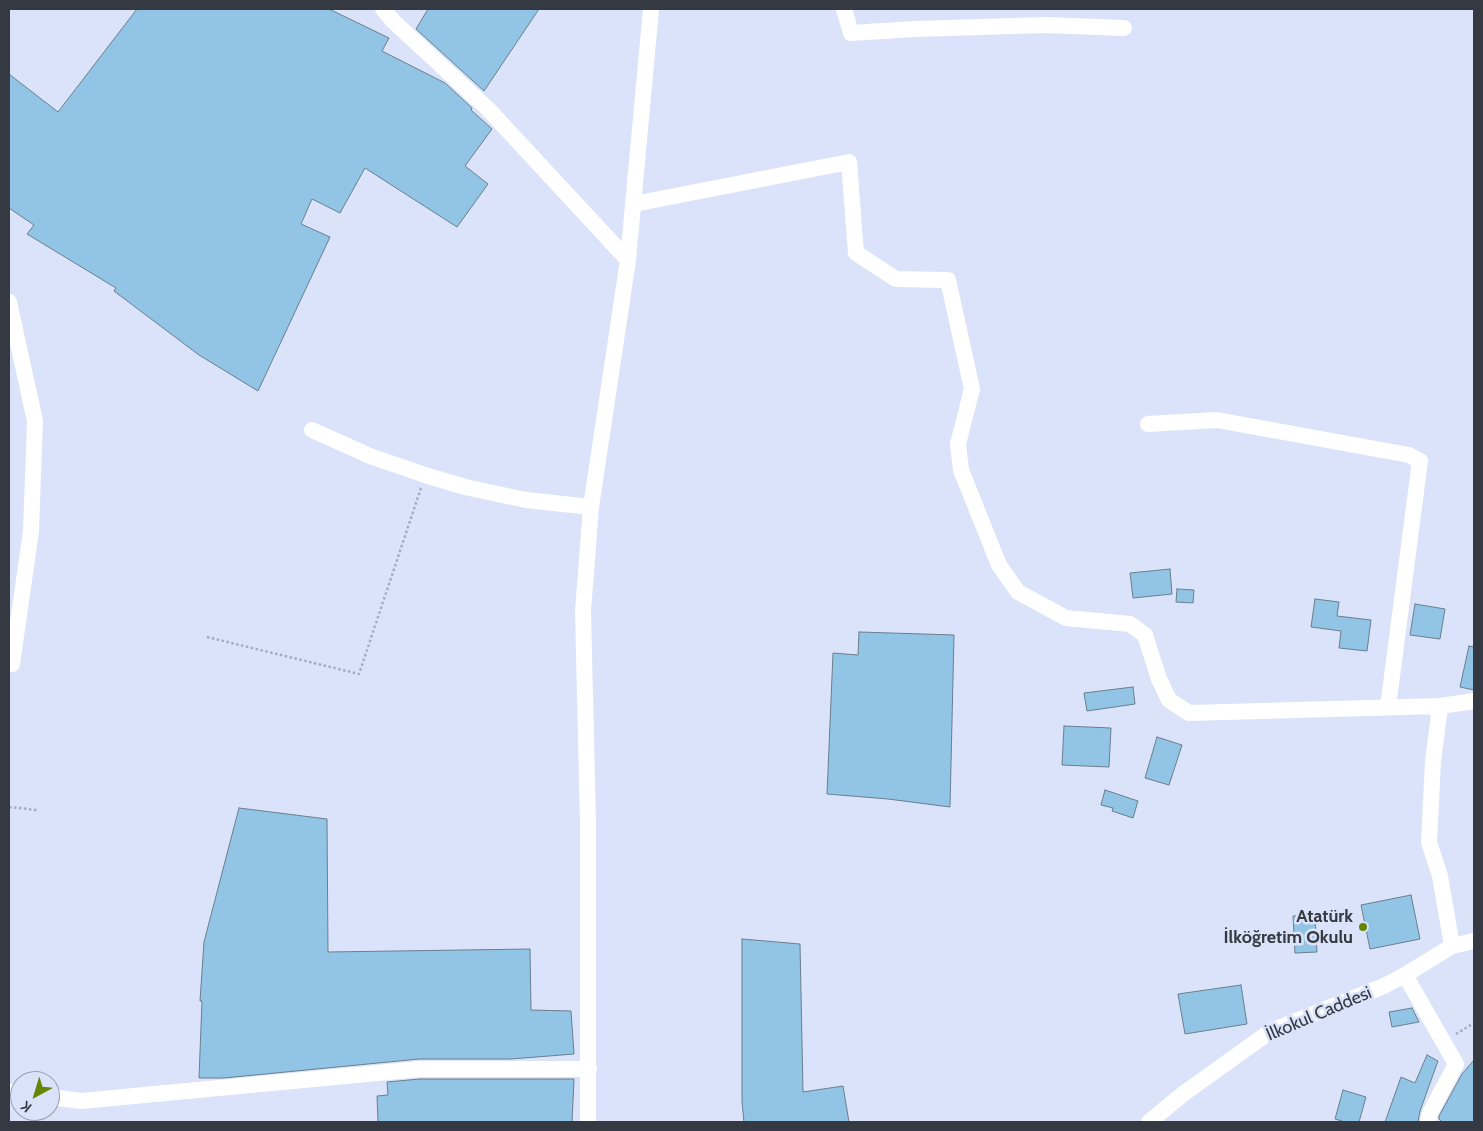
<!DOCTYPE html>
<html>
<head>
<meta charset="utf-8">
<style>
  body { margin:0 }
  #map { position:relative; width:1483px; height:1131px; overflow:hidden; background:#dae3f9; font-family:Cabin,sans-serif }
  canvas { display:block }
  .frame { position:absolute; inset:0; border:10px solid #353941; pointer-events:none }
  .north { position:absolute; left:10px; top:1071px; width:50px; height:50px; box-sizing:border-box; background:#dae3f9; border:1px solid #989faf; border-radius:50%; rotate:219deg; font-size:14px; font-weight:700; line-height:20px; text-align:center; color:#353941 }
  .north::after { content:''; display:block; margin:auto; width:18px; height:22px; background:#658602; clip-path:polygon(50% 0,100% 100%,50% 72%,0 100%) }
</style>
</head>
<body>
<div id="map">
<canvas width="1483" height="1131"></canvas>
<div class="frame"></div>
<div class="north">K</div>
</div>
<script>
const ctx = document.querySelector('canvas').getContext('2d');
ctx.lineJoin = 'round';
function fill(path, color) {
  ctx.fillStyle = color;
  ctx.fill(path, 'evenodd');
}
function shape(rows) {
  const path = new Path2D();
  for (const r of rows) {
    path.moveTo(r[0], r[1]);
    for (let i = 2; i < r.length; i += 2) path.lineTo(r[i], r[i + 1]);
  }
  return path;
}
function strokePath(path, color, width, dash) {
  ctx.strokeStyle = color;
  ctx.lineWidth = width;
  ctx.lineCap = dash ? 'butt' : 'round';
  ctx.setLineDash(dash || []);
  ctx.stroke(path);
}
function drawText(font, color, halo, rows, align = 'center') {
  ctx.font = font + ' Cabin,sans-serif';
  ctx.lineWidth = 5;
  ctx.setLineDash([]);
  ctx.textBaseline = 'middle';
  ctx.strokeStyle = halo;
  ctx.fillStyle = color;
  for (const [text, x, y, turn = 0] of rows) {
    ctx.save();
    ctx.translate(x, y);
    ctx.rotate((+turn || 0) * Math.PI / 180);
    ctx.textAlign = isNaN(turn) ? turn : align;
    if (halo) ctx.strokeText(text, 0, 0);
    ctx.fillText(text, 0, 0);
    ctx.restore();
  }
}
const building = shape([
  [137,9,329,9,389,38,382,51,445,83,472,108,471,110,492,129,465,166,488,184,457,227,365,168,340,213,312,199,301,224,330,237,258,391,199,355,114,291,116,288,27,234,34,225,9,208,9,74,58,112,137,9],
  [428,9,539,9,484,91,416,29,428,9],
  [1170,569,1172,594,1133,598,1130,573,1170,569],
  [1177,589,1194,590,1193,603,1176,602,1177,589],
  [1315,599,1339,602,1337,616,1371,620,1367,651,1339,648,1341,631,1311,627,1315,599],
  [1415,604,1445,609,1440,639,1410,635,1415,604],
  [859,632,954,635,950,807,888,799,827,794,833,653,858,655,859,632],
  [1469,646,1474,647,1474,690,1460,687,1469,646],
  [1133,687,1135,704,1087,711,1084,693,1133,687],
  [1064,726,1111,728,1109,767,1062,765,1064,726],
  [1157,737,1182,745,1169,785,1145,778,1157,737],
  [1105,790,1138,801,1133,818,1112,811,1113,808,1101,805,1105,790],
  [239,808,327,819,328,952,530,949,531,1010,571,1011,574,1054,511,1059,419,1059,224,1078,199,1078,202,1001,200,1001,204,942,239,808],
  [1411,895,1420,939,1370,949,1361,905,1411,895],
  [1315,915,1317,952,1295,953,1293,916,1315,915],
  [742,939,800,944,803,1092,843,1086,849,1122,744,1122,742,1102,742,939],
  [1241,985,1247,1024,1185,1034,1178,994,1241,985],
  [1412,1008,1419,1022,1392,1027,1389,1012,1412,1008],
  [1427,1055,1438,1061,1420,1111,1418,1122,1385,1122,1401,1077,1415,1083,1427,1055],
  [1474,1060,1474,1122,1442,1122,1439,1119,1439,1116,1462,1074,1474,1060],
  [420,1079,574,1079,572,1122,378,1122,377,1096,388,1095,387,1082,420,1079],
  [1343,1090,1366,1097,1359,1122,1345,1122,1335,1119,1343,1090]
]);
fill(building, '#92c4e6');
strokePath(building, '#6a7e8b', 1);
strokePath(shape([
  [207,637,359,674,421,488],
  [9,807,37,810],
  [1456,1034,1474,1023]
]), '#a5acbe', 2.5, [2.5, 2.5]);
strokePath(shape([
  [383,9,394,22,488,109,628,260],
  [844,9,851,33,915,29,1045,25,1124,28],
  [634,204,849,162,856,253,896,279,948,280,972,389,958,444,961,470,999,565,1018,592,1066,618,1130,624,1145,635,1159,679,1169,700,1189,713,1440,706,1433,762,1429,842,1440,876,1452,946],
  [9,302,35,421,31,531,12,664],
  [1148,424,1217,420,1409,455,1420,461,1388,707],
  [312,430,370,456,425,475,465,487,526,500,591,507],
  [1440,706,1474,701],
  [1405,975,1456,1064,1430,1113,1428,1122],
  [9,1092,20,1093],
  [50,1097,81,1101,420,1069,589,1069],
  [588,1122,588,824,583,611,591,507,628,260,651,9],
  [1149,1122,1183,1094,1271,1031,1384,986,1405,975,1452,946,1474,941]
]), '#fff', 16);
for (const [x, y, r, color] of [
  [1363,927,5,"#658602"]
]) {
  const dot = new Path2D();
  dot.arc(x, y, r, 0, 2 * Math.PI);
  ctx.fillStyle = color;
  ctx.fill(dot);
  strokePath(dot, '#dae3f9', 2);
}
drawText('bold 18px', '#353941', '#dae3f9', [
  ["Atatürk",1353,917],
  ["İlköğretim Okulu",1353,938]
], 'right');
drawText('18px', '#353941', '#dae3f9', [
  ["İlkokul Caddesi",1319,1014,-23]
]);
</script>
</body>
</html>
